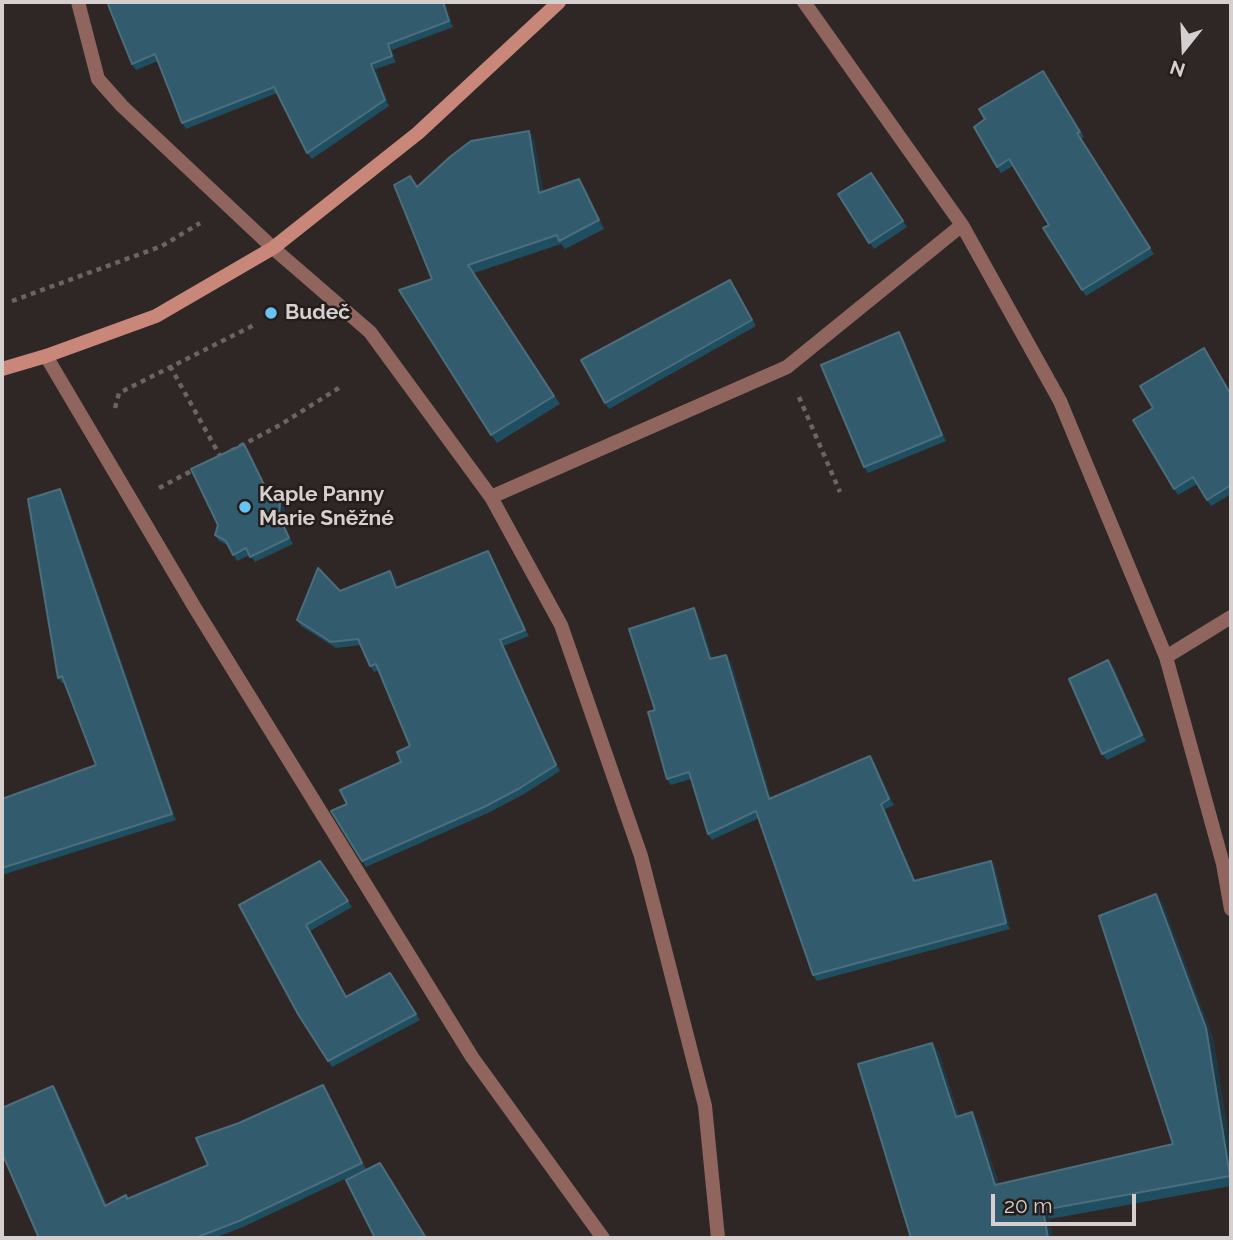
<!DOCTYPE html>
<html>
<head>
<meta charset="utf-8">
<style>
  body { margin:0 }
  #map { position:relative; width:1233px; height:1240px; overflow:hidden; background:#2f2725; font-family:Raleway,sans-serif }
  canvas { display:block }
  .frame { position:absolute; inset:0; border:4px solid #d5d0cf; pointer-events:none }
  .north { position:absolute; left:1149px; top:14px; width:70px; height:70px; -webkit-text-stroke:5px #251d1b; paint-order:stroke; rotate:198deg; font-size:19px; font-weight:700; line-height:28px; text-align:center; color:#d5d0cf }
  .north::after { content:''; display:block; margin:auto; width:24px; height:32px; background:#d5d0cf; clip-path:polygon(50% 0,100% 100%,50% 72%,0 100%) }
  .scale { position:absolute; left:991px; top:1194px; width:145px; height:32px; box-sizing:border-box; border:4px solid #d5d0cf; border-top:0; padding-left:9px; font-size:21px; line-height:24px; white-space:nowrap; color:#d5d0cf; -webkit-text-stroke:5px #251d1b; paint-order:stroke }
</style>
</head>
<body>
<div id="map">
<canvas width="1233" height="1240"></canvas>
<div class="frame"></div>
<div class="north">N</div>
<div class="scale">20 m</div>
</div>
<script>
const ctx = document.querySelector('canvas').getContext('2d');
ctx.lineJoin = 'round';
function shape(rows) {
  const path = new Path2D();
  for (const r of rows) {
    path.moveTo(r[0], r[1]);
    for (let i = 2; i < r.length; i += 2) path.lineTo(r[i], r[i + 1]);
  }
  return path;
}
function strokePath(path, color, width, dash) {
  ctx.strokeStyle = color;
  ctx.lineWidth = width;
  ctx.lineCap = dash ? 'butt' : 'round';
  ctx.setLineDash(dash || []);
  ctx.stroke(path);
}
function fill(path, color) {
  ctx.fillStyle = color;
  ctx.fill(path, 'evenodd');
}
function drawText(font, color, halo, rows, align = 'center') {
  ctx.font = font + ' Raleway,sans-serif';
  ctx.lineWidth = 5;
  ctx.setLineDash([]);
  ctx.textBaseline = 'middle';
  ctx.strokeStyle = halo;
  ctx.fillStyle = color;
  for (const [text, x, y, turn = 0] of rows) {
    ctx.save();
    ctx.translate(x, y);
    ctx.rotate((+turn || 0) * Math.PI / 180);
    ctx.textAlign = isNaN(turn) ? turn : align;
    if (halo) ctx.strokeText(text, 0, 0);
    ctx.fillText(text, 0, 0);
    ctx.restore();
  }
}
strokePath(shape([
  [12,301,162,246,200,223],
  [170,366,220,456],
  [799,397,840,492],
  [115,408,119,393,254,325],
  [231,451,280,425,342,386],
  [159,488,195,469]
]), '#6b6462', 4.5, [5, 5]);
strokePath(shape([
  [78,2,98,79,122,106,273,248,370,332,491,497,561,625,641,856,705,1106,718,1238],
  [804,2,962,225,1060,401,1166,657,1223,864,1231,909],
  [46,356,195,608,472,1057,603,1238],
  [491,497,787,367,962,225],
  [1166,657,1231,617]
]), '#8f655d', 14);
strokePath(shape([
  [2,369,46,356,156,316,273,248,418,133,559,2]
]), '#c9877a', 14);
fill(shape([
  [107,2,445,2,453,27,392,50,396,62,376,69,389,106,312,159,307,153,277,93,186,129,182,123,158,61,136,70,132,64],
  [1047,77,1084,137,1081,139,1154,254,1086,296,1043,228,1049,225,1013,166,1001,173,997,167],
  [529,131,534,140,543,191,585,188,604,229,565,249,561,244,474,273,560,404,497,443,491,435,432,279,418,187],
  [871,173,907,227,874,249,838,194],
  [730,280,756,326,609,409,605,403],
  [903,338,946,441,868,473,864,467],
  [1208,354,1231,394,1231,494,1211,506,1197,484,1178,495,1174,489,1153,408],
  [248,450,272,500,285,509,283,522,293,544,255,562,250,555,237,561,229,546,219,541,215,535],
  [60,489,64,495,176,820,2,875,2,799,96,765,64,683,62,683,58,678],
  [488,551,492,557,529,636,504,646,560,771,524,794,488,813,366,867,362,861,347,804,401,762,410,746,379,670,374,672,370,666,361,645,336,648,301,626,297,620,340,591,395,577,398,587],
  [694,608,698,614,713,659,731,661,771,798,870,756,874,762,894,805,885,809,915,880,991,861,995,867,1010,929,817,981,813,975,759,818,712,840,708,834,691,779,671,785,667,779,655,710],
  [1113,666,1146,741,1107,760,1102,754],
  [320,861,352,907,310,931,347,997,394,979,420,1020,332,1067,298,1014,239,905],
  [1163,904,1213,1038,1231,1152,1231,1186,1050,1219,911,1238,932,1043,939,1053,959,1116,972,1112,978,1122,999,1184,1173,1144],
  [323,1085,327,1091,366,1169,243,1227,214,1238,39,1238,53,1086,57,1091,107,1205,126,1195,128,1198,208,1165,239,1123]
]), '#1f4e61');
fill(shape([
  [443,2,445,2,453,27,449,21],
  [388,44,392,50,396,62,392,56],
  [371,64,376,69,389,106,385,100],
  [529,131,534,140,545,201,539,193],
  [579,179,585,188,604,229,599,220],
  [899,332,903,338,946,441,942,435],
  [244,444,248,450,275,505,271,499],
  [60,489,64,495,176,820,172,814],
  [280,503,285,509,283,522,293,544,289,538,279,516],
  [488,551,492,557,529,636,525,630],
  [390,571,395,577,400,594,396,588],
  [694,608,698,614,715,665,710,659],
  [500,640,504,646,560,771,556,765],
  [726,655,731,661,773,805,769,799],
  [1108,660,1113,666,1146,741,1142,735],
  [870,756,874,762,894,805,889,799],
  [881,804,885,809,918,887,914,881],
  [991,861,995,867,1010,929,1006,923],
  [1156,894,1163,904,1213,1038,1231,1152,1231,1178,1230,1176],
  [932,1043,939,1053,962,1127,956,1117],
  [323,1085,327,1091,366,1169,362,1163],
  [53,1086,57,1091,109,1211,105,1206],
  [972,1112,978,1122,1002,1194,995,1185],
  [1043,1210,1050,1219,1053,1238,1048,1238]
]), '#1d3844');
const building = shape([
  [107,2,443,2,449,21,388,44,392,56,371,64,385,100,307,153,274,87,182,123,155,54,132,64,107,2],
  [1043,71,1080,132,1077,133,1150,248,1082,290,1043,228,1049,225,1009,159,997,167,974,127,985,119,979,109,1043,71],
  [529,131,539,193,579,179,599,220,559,241,557,235,468,265,554,396,491,435,399,290,432,279,394,185,410,176,417,187,451,156,471,141,529,131],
  [871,173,903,221,869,243,838,194,871,173],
  [730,280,752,320,605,403,581,360,730,280],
  [899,332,942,435,864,467,821,365,899,332],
  [1204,348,1231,395,1231,485,1207,500,1193,477,1174,489,1133,420,1153,408,1140,386,1204,348],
  [244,444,271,499,280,503,279,516,289,538,250,557,246,548,233,555,226,541,215,535,218,525,191,469,244,444],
  [60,489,172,814,2,868,2,799,96,765,62,676,58,678,28,499,60,489],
  [488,551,525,630,500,640,556,765,520,788,484,807,362,861,331,811,347,804,340,790,401,762,397,752,410,746,376,664,370,666,358,639,331,642,297,620,318,568,340,591,390,571,396,588,488,551],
  [694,608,710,659,726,655,769,799,870,756,889,799,881,804,914,881,991,861,1006,923,813,975,756,811,708,834,689,772,667,779,648,712,655,710,629,629,694,608],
  [1108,660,1142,735,1102,754,1069,679,1108,660],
  [320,861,348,901,306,925,346,997,390,973,416,1014,328,1061,298,1014,239,905,320,861],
  [1156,894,1206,1028,1230,1176,1043,1210,1048,1238,911,1238,858,1064,932,1043,956,1117,972,1112,995,1185,1173,1144,1099,916,1156,894],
  [323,1085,362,1163,239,1221,195,1238,39,1238,2,1153,2,1108,53,1086,105,1206,126,1195,127,1199,208,1165,196,1138,239,1123,323,1085],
  [380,1163,426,1238,375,1238,346,1180,380,1163]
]);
fill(building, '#325c6d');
strokePath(building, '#4c6e7c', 2);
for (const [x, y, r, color] of [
  [271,313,7,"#67c4f0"],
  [245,507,7,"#67c4f0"]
]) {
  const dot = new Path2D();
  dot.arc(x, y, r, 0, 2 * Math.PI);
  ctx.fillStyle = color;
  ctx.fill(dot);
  strokePath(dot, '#251d1b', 2.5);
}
drawText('bold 21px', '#d5d0cf', '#251d1b', [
  ["Budeč",285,313],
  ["Kaple Panny",259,495],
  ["Marie Sněžné",259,519]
], 'left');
</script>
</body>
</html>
